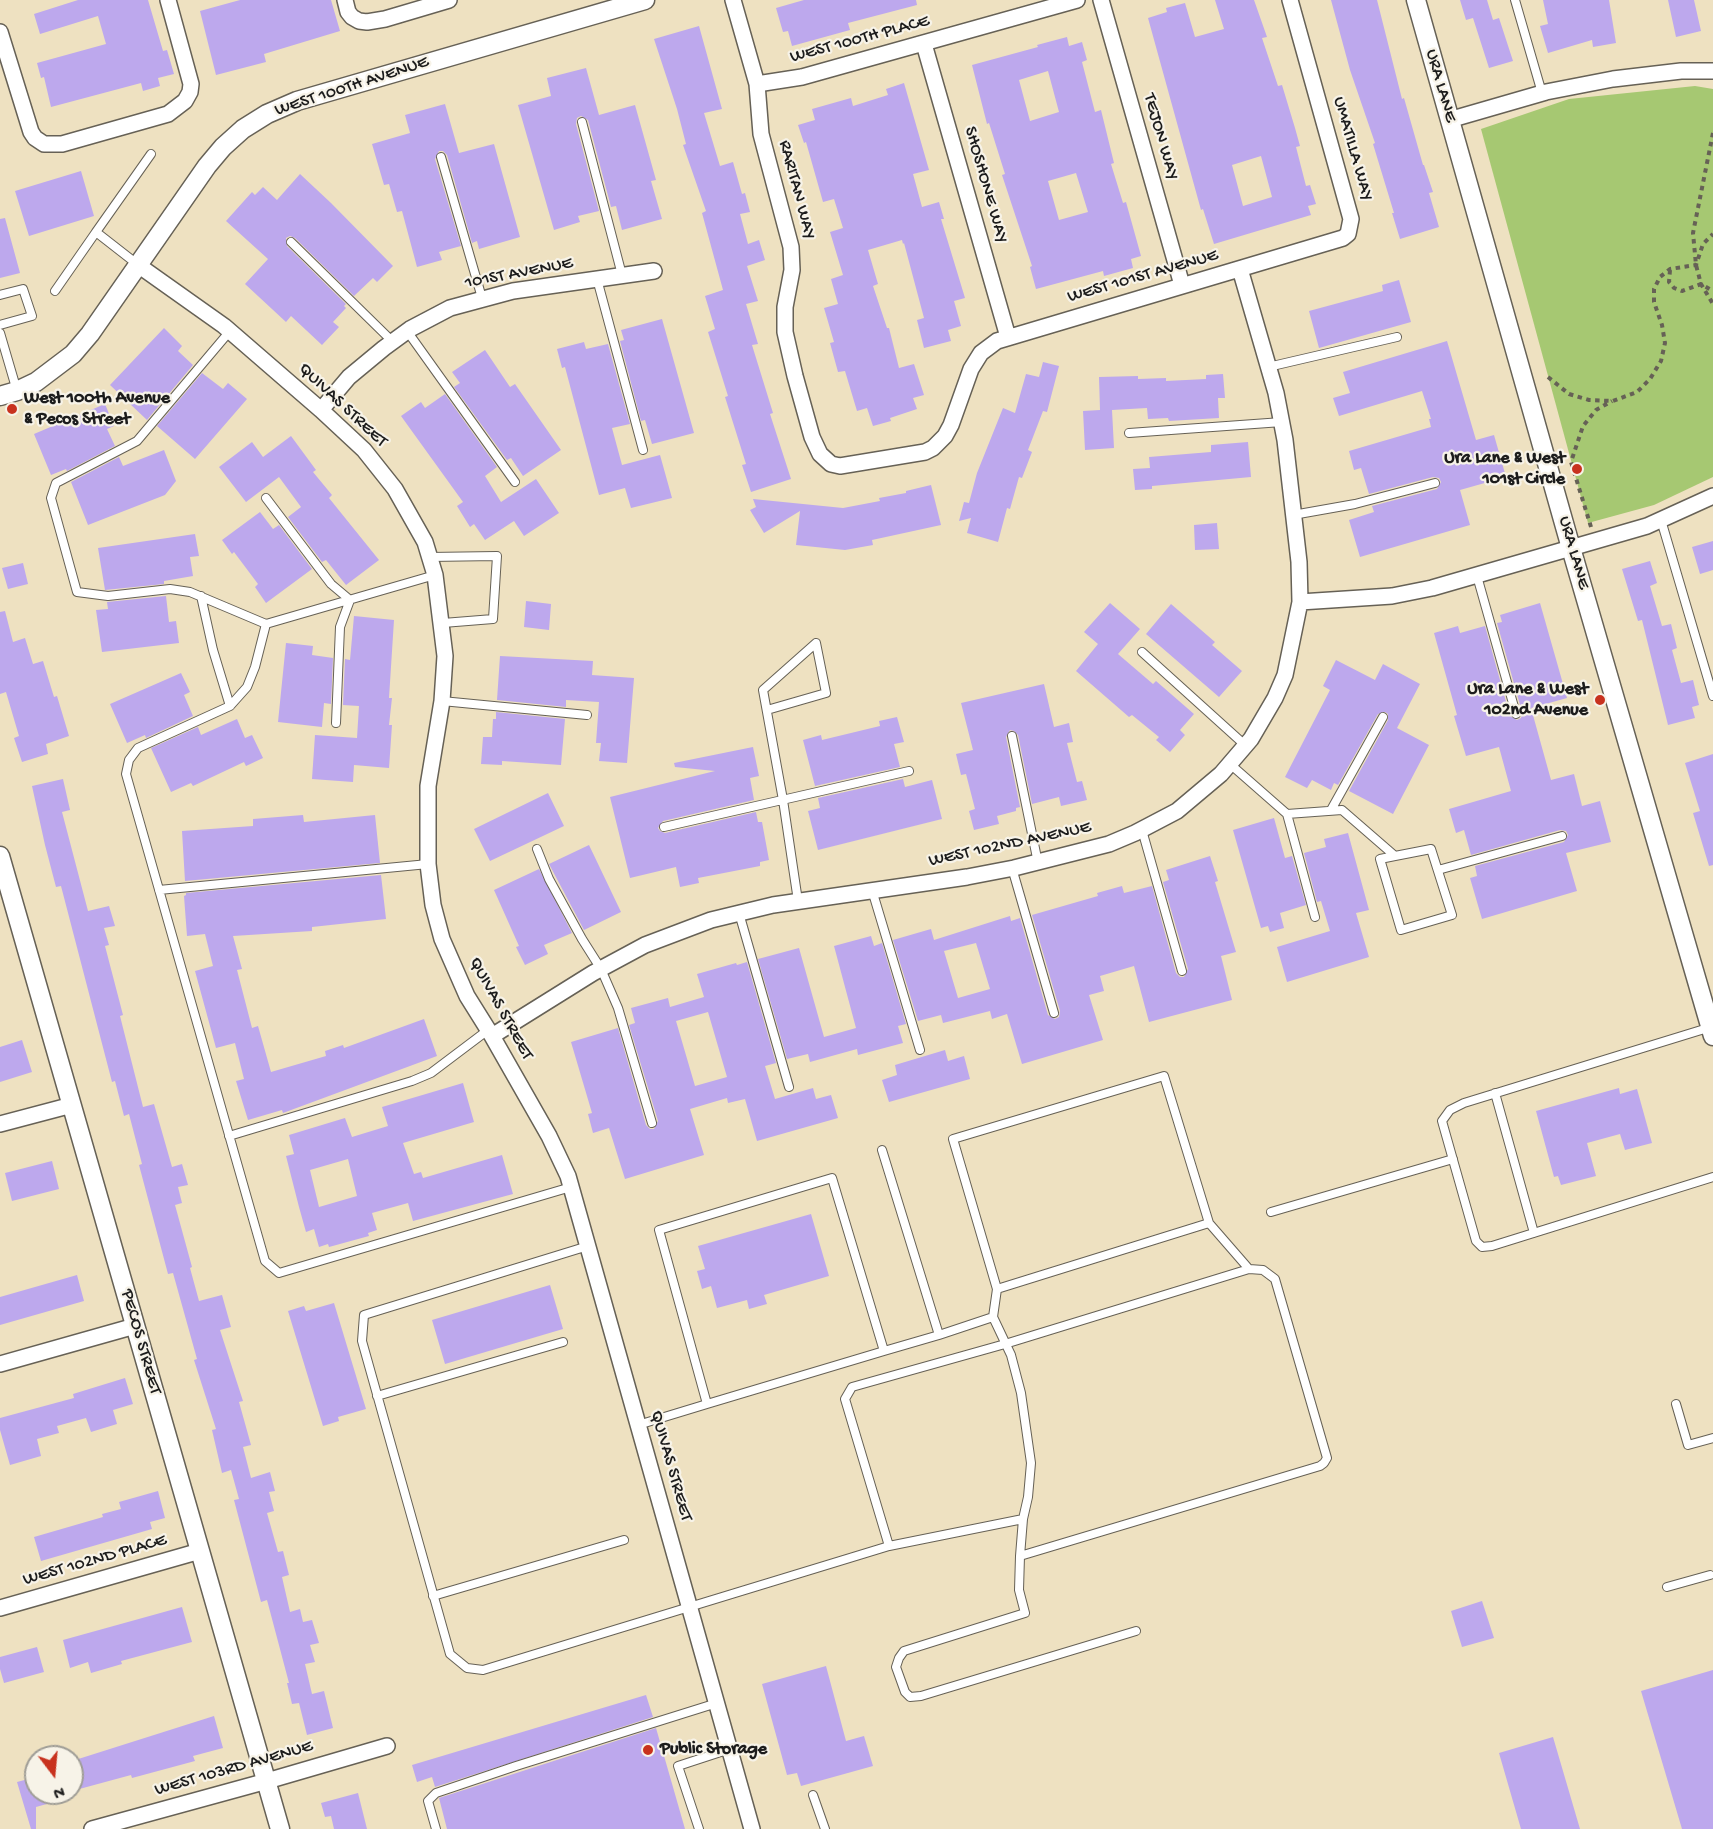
<!DOCTYPE html>
<html>
<head>
<meta charset="utf-8">
<style>
  body { margin:0 }
  #map { position:relative; width:1713px; height:1829px; overflow:hidden; background:#eee1c1; font-family:"Gochi Hand",sans-serif }
  canvas { display:block }
  .north { position:absolute; left:24px; top:1745px; width:60px; height:60px; box-sizing:border-box; background:#f7f3e8; border:2px solid #9f9d96; border-radius:50%; rotate:164deg; font-size:16px; font-weight:700; line-height:24px; text-align:center; color:#1c1c1c }
  .north::after { content:''; display:block; margin:auto; width:21px; height:27px; background:#c8321e; clip-path:polygon(50% 0,100% 100%,50% 72%,0 100%) }
</style>
</head>
<body>
<div id="map">
<canvas width="1713" height="1829"></canvas>
<div class="north">N</div>
</div>
<script>
const ctx = document.querySelector('canvas').getContext('2d');
ctx.lineJoin = 'round';
function fill(path, color) {
  ctx.fillStyle = color;
  ctx.fill(path, 'evenodd');
}
function shape(rows) {
  const path = new Path2D();
  for (const r of rows) {
    path.moveTo(r[0], r[1]);
    for (let i = 2; i < r.length; i += 2) path.lineTo(r[i], r[i + 1]);
  }
  return path;
}
function strokePath(path, color, width, dash) {
  ctx.strokeStyle = color;
  ctx.lineWidth = width;
  ctx.lineCap = dash ? 'butt' : 'round';
  ctx.setLineDash(dash || []);
  ctx.stroke(path);
}
function drawText(font, color, halo, rows, align = 'center') {
  ctx.font = font + ' "Gochi Hand",sans-serif';
  ctx.lineWidth = 4.5;
  ctx.setLineDash([]);
  ctx.textBaseline = 'middle';
  ctx.strokeStyle = halo;
  ctx.fillStyle = color;
  for (const [text, x, y, turn = 0] of rows) {
    ctx.save();
    ctx.translate(x, y);
    ctx.rotate((+turn || 0) * Math.PI / 180);
    ctx.textAlign = isNaN(turn) ? turn : align;
    if (halo) ctx.strokeText(text, 0, 0);
    ctx.fillText(text, 0, 0);
    ctx.restore();
  }
}
fill(shape([
  [1695,86,1713,89,1713,477,1654,505,1588,523,1481,129,1569,99]
]), '#a6c872');
fill(shape([
  [78,0,148,0,163,51,167,50,174,74,158,78,160,86,143,91,141,83,51,107,44,77,41,78,37,63,106,44,98,16,40,34,34,14],
  [240,0,331,0,340,31,264,54,266,62,216,75,200,11],
  [804,0,916,0,917,5,848,23,850,30,792,46,788,31,783,32,776,8],
  [1215,0,1254,0,1267,37,1262,38,1278,86,1282,85,1295,128,1300,146,1296,147,1306,186,1310,185,1316,204,1308,206,1311,215,1214,244,1203,209,1201,210,1148,18,1167,12,1166,8,1185,3,1195,37,1224,29],
  [1261,156,1272,197,1243,206,1232,165],
  [1331,0,1377,0,1402,99,1404,98,1423,165,1424,165,1433,192,1429,193,1439,227,1400,239,1392,213,1394,213,1373,144,1375,143,1350,70],
  [1460,0,1487,0,1493,20,1499,18,1513,61,1489,68,1473,18,1466,20],
  [1543,0,1609,0,1616,43,1593,47,1592,40,1548,53,1540,26,1548,24],
  [1668,0,1694,0,1701,31,1676,37],
  [699,26,722,109,704,113,720,166,733,162,742,194,745,193,750,212,740,214,748,244,759,240,765,260,747,266,758,301,746,304,758,344,752,345,773,413,770,414,791,479,751,492,742,465,746,464,725,397,728,396,708,332,715,329,705,296,723,290,702,213,706,211,683,145,686,144,677,109,654,39],
  [1067,37,1069,46,1082,42,1087,60,1082,62,1095,112,1101,110,1114,163,1111,164,1123,203,1126,202,1141,256,1131,259,1133,268,1104,276,1103,271,1036,289,1030,267,1032,266,1002,175,1005,174,989,123,987,124,972,65,1038,47,1037,45],
  [1048,71,1059,112,1030,121,1019,80],
  [1076,173,1088,212,1059,220,1048,181],
  [586,68,599,115,635,105,656,180,651,181,662,219,622,230,616,206,611,207,588,120,581,116,577,118,576,124,599,211,578,216,580,222,554,230,518,105,551,96,547,78],
  [904,83,929,170,913,174,922,207,939,202,944,219,941,219,965,298,954,301,961,326,948,330,951,341,924,348,917,320,924,318,904,243,903,244,902,240,868,250,878,284,873,286,887,328,889,328,899,368,914,364,924,395,913,398,917,409,890,418,891,421,873,426,867,408,857,411,845,371,838,372,830,343,834,342,824,308,838,304,831,279,843,275,830,232,843,228,834,199,823,202,806,142,804,143,798,125,815,120,812,109,851,98,853,106,888,95,886,89],
  [445,104,459,153,494,144,520,237,479,249,477,241,472,243,447,155,443,151,439,151,435,159,461,246,439,252,442,260,417,267,402,211,397,212,389,184,384,185,372,144,410,133,405,115],
  [81,171,94,216,29,236,15,191],
  [300,174,331,203,393,266,377,282,373,278,354,296,295,238,290,236,286,238,287,246,346,304,344,306,346,308,333,322,339,327,322,345,291,316,286,322,245,284,268,259,226,221,252,192,255,195,263,187,277,200],
  [5,218,20,273,0,278,0,219],
  [1399,280,1411,322,1319,348,1309,311,1383,291,1382,285],
  [662,319,694,433,652,444,645,420,641,421,620,341,624,340,621,330],
  [164,328,182,346,178,351,193,365,147,420,110,385],
  [1447,341,1476,440,1494,435,1506,477,1460,490,1470,525,1360,557,1349,520,1374,512,1372,506,1437,489,1441,482,1439,478,1433,477,1369,494,1361,468,1354,470,1349,451,1431,427,1429,419,1431,419,1422,391,1339,416,1333,398,1350,393,1343,372],
  [584,342,586,349,608,344,630,424,612,428,622,465,660,455,672,498,631,508,625,488,599,495,565,367,562,368,557,349],
  [485,350,510,387,515,384,561,450,523,476,511,458,507,460,454,387,460,383,452,372],
  [1043,362,1059,366,1047,412,1043,411,1028,450,1032,452,1022,478,1019,477,1010,509,1007,508,998,542,967,533,971,518,959,521,964,502,969,503,977,473,1003,408,1015,413,1026,374,1039,377],
  [202,373,223,389,228,383,247,399,195,459,157,426],
  [1223,374,1225,398,1218,398,1219,418,1169,421,1168,418,1148,419,1147,408,1112,410,1114,448,1085,450,1083,411,1100,410,1099,377,1138,376,1138,379,1166,378,1166,381,1206,379,1206,375],
  [445,394,497,467,485,476,501,502,536,479,559,513,524,536,514,521,485,540,474,524,470,527,457,506,463,502,401,416,421,402,425,408],
  [105,404,114,426,107,429,115,446,67,471,66,469,51,475,34,434],
  [291,436,316,470,313,472,332,495,329,498,379,560,346,585,326,560,322,562,288,517,301,507,279,477,246,502,219,467,252,442,263,457],
  [1248,442,1251,477,1152,486,1152,489,1135,490,1133,469,1150,468,1149,457,1211,452,1211,445],
  [164,450,176,481,165,495,88,525,71,482,119,457,123,466],
  [931,485,941,525,872,540,873,545,845,550,796,545,800,511,764,533,750,510,756,507,753,499,843,508,880,501,879,498,906,493,906,491],
  [260,512,273,529,279,525,312,569,266,603,255,587,258,584,234,552,232,554,222,540],
  [1217,523,1219,549,1195,550,1194,525],
  [195,534,199,556,190,557,193,576,164,581,164,584,105,590,98,548],
  [1713,541,1713,570,1700,574,1692,547],
  [1650,561,1657,583,1650,586,1662,626,1671,624,1677,648,1672,650,1681,683,1693,680,1699,705,1692,707,1695,718,1668,725,1642,620,1638,621,1622,569],
  [23,563,28,584,8,589,2,568],
  [166,596,169,622,176,621,179,643,102,652,96,610,108,609,107,602],
  [526,601,551,604,549,630,524,627],
  [1110,603,1140,629,1118,654,1153,684,1156,681,1194,714,1180,730,1185,735,1170,752,1156,740,1159,737,1132,715,1129,717,1076,671,1098,644,1084,632],
  [1540,603,1567,698,1531,708,1551,780,1574,774,1582,806,1600,801,1611,842,1566,853,1577,891,1482,919,1470,878,1477,876,1475,866,1564,842,1568,835,1566,831,1560,830,1471,855,1464,830,1456,833,1449,809,1511,791,1499,747,1466,756,1454,716,1457,715,1434,633,1458,626,1460,633,1485,626,1510,716,1517,720,1521,718,1522,712,1497,623,1502,622,1500,615],
  [1171,604,1215,642,1212,645,1242,671,1219,697,1146,634],
  [5,611,13,642,25,638,33,664,43,661,54,697,57,696,69,736,46,744,48,754,22,762,14,738,19,736,6,692,0,694,0,612],
  [354,616,394,620,389,698,392,698,389,725,392,725,389,768,354,765,353,782,312,779,315,735,357,738,359,706,343,705,345,659,350,660],
  [286,643,313,646,312,655,333,658,331,704,324,703,322,727,278,722],
  [500,656,593,661,592,675,634,678,627,763,599,761,601,743,596,743,599,702,566,700,566,707,497,700],
  [1336,660,1375,680,1383,664,1420,684,1397,728,1429,745,1393,814,1349,791,1388,720,1388,714,1385,712,1378,714,1338,785,1334,783,1331,790,1312,780,1307,788,1285,777,1330,690,1323,686],
  [181,673,190,692,184,695,193,716,146,738,145,735,127,743,110,704],
  [1044,684,1054,727,1069,723,1073,742,1067,743,1077,782,1082,781,1087,800,1061,806,1059,797,1032,804,1018,735,1014,731,1010,730,1006,737,1020,807,1016,808,1016,811,997,816,999,824,974,830,969,811,975,809,966,774,961,775,956,754,973,750,961,703],
  [496,712,565,719,561,765,502,761,502,765,481,764,483,737,492,737,493,719,496,719],
  [897,717,904,742,894,744,900,767,815,786,803,740,821,735,822,740,880,726,879,721],
  [237,719,245,738,252,735,263,758,246,766,244,762,193,786,191,783,171,792,151,748,198,727,201,735],
  [753,747,759,776,750,778,754,800,663,821,658,828,660,831,665,833,756,812,758,822,762,822,769,860,760,862,760,866,698,878,699,883,680,887,676,867,630,878,610,797,715,771,675,767,674,763],
  [1713,754,1713,865,1709,866,1693,813,1700,811,1685,763],
  [63,779,70,810,62,812,88,911,109,906,115,926,104,928,109,945,105,946,123,1015,120,1016,143,1107,154,1104,172,1167,182,1164,188,1185,178,1187,182,1203,175,1205,192,1267,190,1268,199,1301,222,1295,231,1327,220,1330,243,1401,239,1402,251,1445,243,1447,251,1478,270,1472,275,1491,269,1492,274,1511,267,1513,278,1552,283,1551,289,1575,282,1577,290,1612,300,1609,303,1622,312,1620,319,1643,310,1645,315,1662,305,1664,312,1694,324,1691,333,1728,307,1735,299,1703,292,1704,287,1683,289,1683,267,1600,261,1602,234,1500,239,1499,231,1470,222,1473,212,1430,216,1429,194,1360,197,1359,173,1273,168,1274,139,1165,142,1164,129,1114,124,1116,115,1081,112,1082,61,886,56,887,45,845,32,786],
  [903,779,905,787,932,780,942,819,818,850,808,811,820,808,818,798],
  [548,793,564,826,490,861,474,829],
  [303,815,304,822,375,815,380,863,185,881,182,831,253,826,253,819],
  [1274,818,1285,858,1292,856,1306,905,1280,913,1284,928,1270,932,1268,926,1261,928,1233,830],
  [1348,833,1369,910,1356,913,1369,957,1287,982,1277,947,1330,931,1321,901,1317,902,1304,853,1326,847,1324,839],
  [589,845,621,912,584,930,549,864],
  [1210,856,1218,881,1215,882,1236,952,1221,956,1232,1000,1149,1022,1134,966,1100,976,1104,991,1089,995,1103,1040,1022,1064,1007,1014,992,1019,990,1011,943,1023,941,1015,918,1021,893,940,931,929,934,940,1010,916,1011,921,1020,918,1048,1015,1055,1019,1059,1017,1060,1011,1032,915,1098,896,1097,893,1122,886,1124,893,1152,886,1176,973,1180,977,1184,977,1188,969,1163,882,1169,880,1166,870],
  [976,943,990,989,958,998,944,951],
  [539,869,572,933,544,945,548,954,525,965,516,947,519,946,494,890],
  [381,875,386,919,312,927,312,931,233,936,242,969,237,970,252,1028,258,1026,271,1072,326,1056,325,1051,343,1045,344,1048,424,1019,437,1056,283,1113,282,1110,248,1120,236,1081,244,1079,235,1043,216,1048,195,971,213,966,205,934,187,936,184,896,186,895,186,893],
  [871,936,874,946,882,943,906,1024,898,1026,903,1043,858,1055,857,1049,810,1062,808,1054,787,1059,758,959,799,948,824,1037,856,1028,834,946],
  [747,962,776,1063,765,1066,775,1099,813,1088,816,1099,831,1095,838,1118,757,1141,745,1099,728,1103,727,1098,690,1109,704,1155,625,1179,609,1128,593,1133,588,1114,592,1113,571,1042,618,1028,646,1125,650,1129,654,1129,658,1121,629,1025,635,1023,631,1008,668,998,670,1007,704,997,697,974,736,963,737,965],
  [708,1012,727,1077,695,1086,676,1021],
  [22,1040,32,1072,0,1082,0,1047],
  [945,1050,948,1061,964,1056,970,1079,889,1102,882,1080,897,1075,895,1065],
  [463,1083,474,1122,403,1143,414,1174,421,1172,423,1178,502,1155,513,1194,413,1221,408,1203,372,1213,377,1230,368,1233,369,1236,329,1247,328,1244,319,1247,314,1229,306,1232,299,1207,286,1156,294,1154,289,1135,345,1118,352,1137,388,1126,382,1107],
  [348,1159,357,1196,319,1207,310,1170],
  [1619,1088,1620,1094,1637,1089,1652,1143,1625,1150,1620,1134,1587,1143,1596,1176,1561,1185,1558,1176,1554,1177,1536,1111],
  [52,1161,59,1189,12,1201,5,1173],
  [811,1214,829,1276,764,1295,767,1304,749,1309,747,1300,717,1308,711,1286,702,1289,697,1271,705,1269,698,1246],
  [77,1275,84,1301,0,1325,0,1297],
  [550,1285,563,1329,445,1364,432,1320],
  [334,1303,366,1409,338,1417,339,1421,323,1426,288,1311,304,1306,306,1311],
  [125,1378,133,1404,113,1410,117,1424,91,1432,86,1418,57,1426,59,1433,37,1439,41,1456,10,1465,0,1430,0,1418,74,1398,73,1394],
  [158,1491,165,1518,150,1522,152,1529,41,1561,34,1537,103,1517,102,1514,121,1509,119,1502],
  [1482,1601,1494,1638,1462,1647,1451,1611],
  [182,1607,192,1642,121,1661,122,1664,91,1673,88,1662,70,1668,63,1640],
  [37,1647,44,1672,4,1683,0,1669,0,1657],
  [826,1666,846,1741,864,1736,873,1766,801,1786,797,1773,787,1775,762,1684],
  [1713,1670,1713,1829,1682,1829,1641,1691],
  [646,1695,653,1717,435,1787,432,1777,417,1782,412,1765],
  [214,1716,223,1748,193,1756,195,1761,132,1778,131,1775,72,1791,72,1761],
  [656,1728,685,1829,447,1829,439,1798],
  [1553,1737,1580,1829,1521,1829,1499,1753],
  [36,1777,36,1793,67,1793,68,1798,36,1807,36,1829,31,1829,17,1782],
  [358,1793,367,1829,334,1829,331,1816,325,1817,321,1803]
]), '#bda8ed');
const service = shape([
  [1515,0,1542,93],
  [582,122,622,275],
  [441,157,482,298],
  [96,232,151,154],
  [291,242,393,342],
  [597,279,643,450],
  [55,291,96,232,137,264],
  [0,295,23,289,32,316,0,325],
  [230,331,137,441,56,483,51,498,77,592,108,596,170,589,190,592,266,624],
  [407,331,515,482],
  [0,333,17,391],
  [1268,367,1397,337],
  [1129,433,1282,422],
  [266,498,331,584,350,600,340,627,336,723],
  [1293,515,1355,504,1435,483],
  [1661,520,1713,696],
  [429,557,497,556,493,619,443,623],
  [435,575,266,624,255,667,247,687,230,706,138,748,129,760,126,774,265,1261,279,1273,571,1187],
  [1477,576,1516,714],
  [201,596,213,650,230,706],
  [1142,652,1246,746],
  [442,701,587,715],
  [767,710,826,693,816,643,763,690,783,800,798,901],
  [1012,736,1038,863],
  [1230,764,1287,814,1342,810,1395,856,1431,849,1452,915,1401,930,1380,859,1395,856],
  [1331,810,1383,717],
  [1287,814,1315,917],
  [664,827,909,771],
  [1142,830,1182,971],
  [537,849,549,879,582,939,601,969,618,1008,652,1123],
  [1012,868,1054,1013],
  [1438,870,1562,836],
  [159,890,428,864],
  [872,890,920,1050],
  [739,913,789,1087],
  [1711,1027,1464,1103,1450,1110,1442,1121,1476,1241,1482,1247,1492,1246,1713,1177],
  [1495,1093,1534,1233],
  [229,1136,412,1081,431,1073,488,1030],
  [882,1150,939,1335,993,1317],
  [1271,1212,1453,1159],
  [1209,1223,1249,1269],
  [588,1246,364,1315,362,1341,450,1654,467,1668,483,1670,889,1546,1023,1519],
  [997,1289,1209,1223,1164,1076,953,1139,997,1289,993,1317,1011,1355,1021,1393,1031,1463,1028,1497,1023,1519,1020,1556],
  [377,1396,563,1342],
  [707,1404,884,1351],
  [1676,1404,1688,1445,1713,1438],
  [638,1425,707,1404,659,1230,832,1178,884,1351,939,1335],
  [889,1546,845,1399,852,1387,1005,1344,1249,1269,1263,1270,1275,1279,1327,1458,1324,1463,1320,1466,1020,1556,1019,1590,1025,1613,904,1651,899,1658,896,1667,905,1692,910,1697,921,1696,1136,1631],
  [1667,1587,1710,1575],
  [433,1596,624,1540],
  [813,1795,825,1829],
  [436,1829,428,1801,436,1793,516,1766,717,1703],
  [699,1829,678,1766,730,1749]
]);
const minor = shape([
  [345,0,348,12,352,17,359,21,367,22,385,19,449,0],
  [733,0,757,84,761,134,791,247,792,270,785,307,785,332,795,376,812,437,820,454,831,464,840,466,925,452,933,448,945,436,951,425,971,369,981,353,997,341,1343,238,1348,234,1351,219,1290,0],
  [1101,0,1182,285],
  [0,32,31,132,35,138,44,144,62,144,168,114,185,101,190,92,191,84,168,0],
  [924,44,1008,337],
  [757,84,802,77,1077,0],
  [1449,120,1546,92,1613,79,1681,71,1713,71],
  [138,265,224,326,321,410,364,450,395,489,425,542,435,575,445,656,442,701,428,786,428,864,433,905,442,939,467,996,492,1036,549,1136,568,1176,752,1829],
  [321,410,349,377,384,348,410,329,450,308,513,291,654,271],
  [1300,602,1392,596,1432,588,1647,526,1713,496],
  [492,1036,593,973,645,945,711,920,773,905,967,877,1014,868,1109,844,1135,833,1177,811,1221,774,1251,739,1275,698,1285,675,1300,602,1299,562,1285,440,1276,393,1240,269],
  [0,1124,72,1105],
  [0,1364,135,1326],
  [0,1608,200,1551],
  [92,1829,267,1781,387,1746]
]);
const tertiary = shape([
  [1416,0,1571,548,1713,1036],
  [0,396,17,391,36,382,73,354,90,334,207,166,223,147,243,129,267,114,297,101,645,0],
  [0,856,280,1829]
]);
strokePath(service, '#666156', 10);
strokePath(minor, '#666156', 18);
strokePath(tertiary, '#666156', 21);
strokePath(shape([
  [1713,133,1693,233,1696,265,1701,284,1713,304],
  [1670,270,1669,282,1674,288,1682,291,1701,284,1713,291],
  [1548,377,1569,394,1589,400,1613,401,1637,392,1650,379,1661,361,1665,343,1662,325,1654,302,1654,289,1660,277,1670,269,1696,265,1703,244,1713,234],
  [1591,527,1571,462,1583,426,1596,410,1612,401]
]), '#666156', 4, [4.5, 4.5]);
strokePath(service, '#fff', 8);
strokePath(minor, '#fff', 15);
strokePath(tertiary, '#fff', 18);
for (const [x, y, r, color] of [
  [12,409,6,"#c8321e"],
  [1577,469,6,"#c8321e"],
  [1600,700,6,"#c8321e"],
  [648,1750,6,"#c8321e"]
]) {
  const dot = new Path2D();
  dot.arc(x, y, r, 0, 2 * Math.PI);
  ctx.fillStyle = color;
  ctx.fill(dot);
  strokePath(dot, '#f7f3e8', 2);
}
drawText('18px', '#1c1c1c', '#f7f3e8', [
  ["WEST 100TH PLACE",860,40,-15],
  ["URA LANE",1440,86,74],
  ["WEST 100TH AVENUE",352,87,-18],
  ["TEJON WAY",1160,137,74],
  ["UMATILLA WAY",1352,149,74],
  ["SHOSHONE WAY",985,185,74],
  ["RARITAN WAY",796,190,75],
  ["101ST AVENUE",519,274,-11],
  ["WEST 101ST AVENUE",1143,277,-16],
  ["QUIVAS STREET",342,406,43],
  ["URA LANE",1573,553,74],
  ["WEST 102ND AVENUE",1010,845,-12],
  ["QUIVAS STREET",500,1009,61],
  ["PECOS STREET",140,1342,74],
  ["QUIVAS STREET",670,1466,74],
  ["WEST 102ND PLACE",95,1561,-16],
  ["WEST 103RD AVENUE",234,1769,-16]
]);
drawText('bold 18px', '#1c1c1c', '#f7f3e8', [
  ["West 100th Avenue",24,399],
  ["& Pecos Street",24,420],
  ["Ura Lane & West",1565,459,"right"],
  ["101st Circle",1565,480,"right"],
  ["Ura Lane & West",1588,690,"right"],
  ["102nd Avenue",1588,711,"right"],
  ["Public Storage",660,1750]
], 'left');
</script>
</body>
</html>
